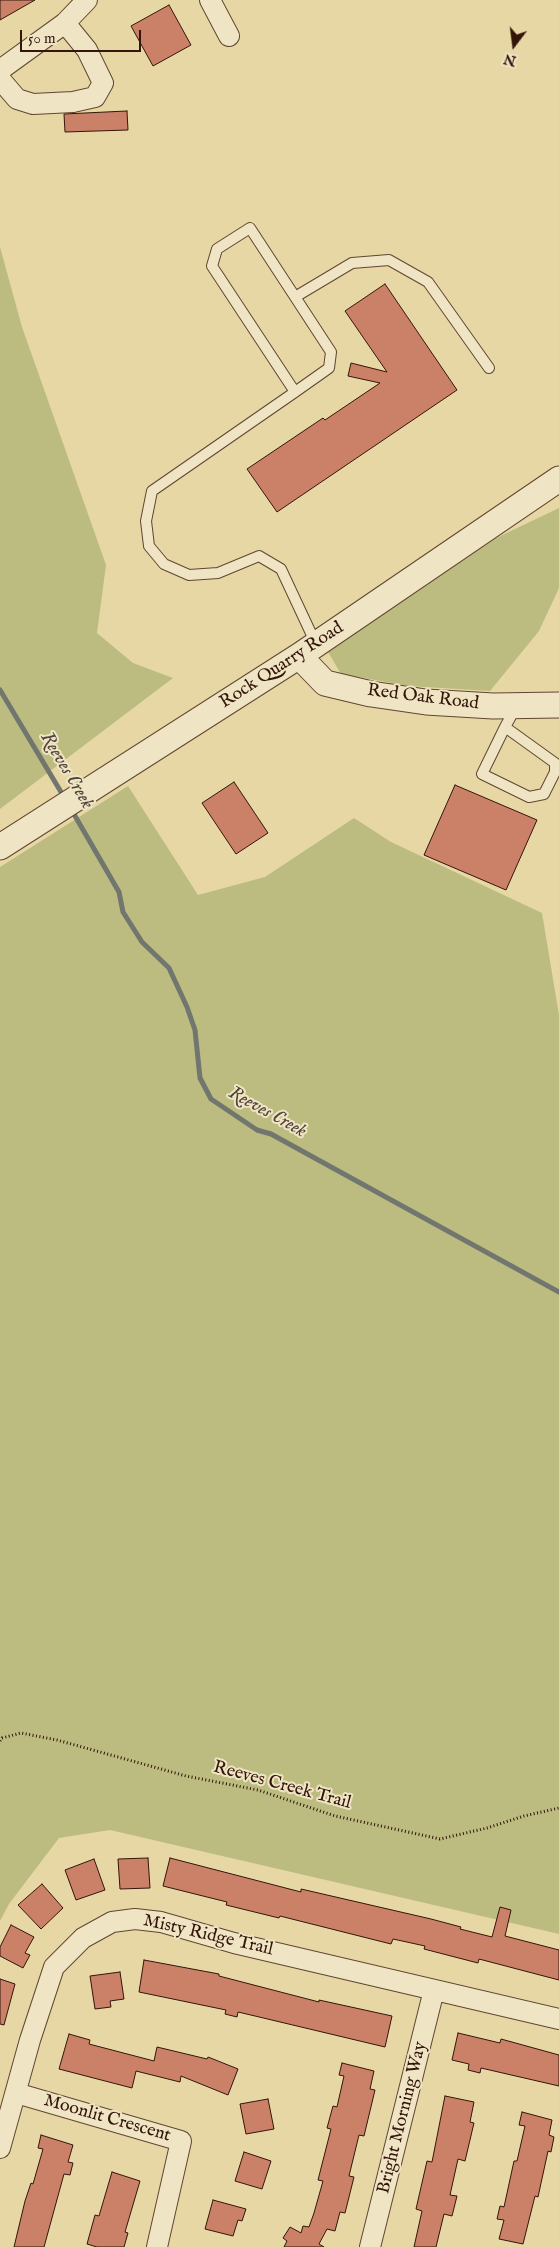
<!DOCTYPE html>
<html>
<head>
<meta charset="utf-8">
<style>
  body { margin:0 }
  #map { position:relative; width:559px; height:2247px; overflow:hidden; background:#e6d7a5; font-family:"IM FELL English",serif }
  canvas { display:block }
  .north { position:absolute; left:489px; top:20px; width:50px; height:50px; -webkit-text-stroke:4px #efe5c4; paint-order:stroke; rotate:195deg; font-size:14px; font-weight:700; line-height:20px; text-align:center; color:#33150a }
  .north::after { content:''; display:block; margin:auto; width:18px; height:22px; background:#33150a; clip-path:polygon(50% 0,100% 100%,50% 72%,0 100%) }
  .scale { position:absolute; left:20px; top:30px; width:121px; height:22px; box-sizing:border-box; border:2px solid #33150a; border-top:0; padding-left:6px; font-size:15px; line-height:18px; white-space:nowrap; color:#33150a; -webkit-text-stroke:4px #efe5c4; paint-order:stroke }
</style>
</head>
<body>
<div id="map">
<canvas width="559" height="2247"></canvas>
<div class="north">N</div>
<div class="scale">50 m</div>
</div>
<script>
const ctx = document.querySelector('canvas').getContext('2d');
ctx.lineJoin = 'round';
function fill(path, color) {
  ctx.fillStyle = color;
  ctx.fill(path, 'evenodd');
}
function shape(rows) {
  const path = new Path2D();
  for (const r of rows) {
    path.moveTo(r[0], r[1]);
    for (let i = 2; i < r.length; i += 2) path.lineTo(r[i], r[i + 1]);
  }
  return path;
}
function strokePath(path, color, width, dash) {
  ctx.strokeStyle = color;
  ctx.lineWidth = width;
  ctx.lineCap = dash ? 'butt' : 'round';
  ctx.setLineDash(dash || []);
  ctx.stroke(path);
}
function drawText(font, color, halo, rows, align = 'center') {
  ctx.font = font + ' "IM FELL English",serif';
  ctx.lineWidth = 4;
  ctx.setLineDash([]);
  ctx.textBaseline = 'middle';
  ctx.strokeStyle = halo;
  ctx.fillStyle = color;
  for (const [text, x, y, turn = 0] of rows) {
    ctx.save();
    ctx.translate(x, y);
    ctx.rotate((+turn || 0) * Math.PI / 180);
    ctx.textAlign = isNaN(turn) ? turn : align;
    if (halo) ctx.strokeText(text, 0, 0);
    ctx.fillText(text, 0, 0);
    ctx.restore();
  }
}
fill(shape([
  [0,247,22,327,106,565,97,633,133,663,173,678,0,809],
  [559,508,559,588,539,631,490,691,409,686,341,674,328,652,492,540],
  [128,786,198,895,265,877,354,818,391,842,542,913,559,1015,559,1934,110,1830,59,1838,9,1904,0,1921,0,867]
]), '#bcbc81');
strokePath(shape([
  [0,690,64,797],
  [71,809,119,892,123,912,142,942,169,968,187,1007,195,1030,200,1078,211,1099,257,1130,271,1134,559,1292]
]), '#71766e', 5);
const building = shape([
  [0,0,35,0,0,20,0,0],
  [169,5,191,45,153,66,131,26,169,5],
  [127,111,128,130,65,132,64,114,127,111],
  [385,284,457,390,277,512,247,469,323,418,325,420,380,383,348,376,351,363,387,372,345,311,385,284],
  [234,782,268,833,236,854,202,803,234,782],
  [455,785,537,820,506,890,424,855,455,785],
  [148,1858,150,1888,120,1889,118,1859,148,1858],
  [170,1858,301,1892,301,1889,431,1919,461,1927,460,1929,492,1937,500,1907,511,1910,505,1936,559,1950,559,1980,479,1959,478,1963,424,1949,425,1946,393,1939,391,1944,280,1916,279,1918,226,1905,227,1902,163,1886,170,1858],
  [94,1859,105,1890,76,1900,65,1870,94,1859],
  [42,1884,63,1908,41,1929,18,1905,42,1884],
  [11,1925,34,1937,25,1953,30,1955,23,1968,0,1956,0,1947,11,1925],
  [144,1960,219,1974,219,1976,319,2002,319,2000,392,2016,385,2047,255,2016,238,2012,237,2017,225,2014,226,2010,139,1992,144,1960],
  [120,1972,124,1999,110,2001,111,2007,95,2009,90,1976,120,1972],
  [0,1979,15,1984,4,2025,0,2024,0,1979],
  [458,2033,500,2043,501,2039,559,2055,559,2086,481,2068,480,2073,468,2070,469,2064,452,2060,458,2033],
  [69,2034,90,2040,89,2044,154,2061,157,2047,207,2059,208,2057,238,2069,228,2095,181,2076,180,2082,136,2071,132,2088,59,2069,69,2034],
  [342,2063,374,2071,370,2089,375,2090,364,2136,359,2135,349,2176,354,2177,345,2213,340,2212,335,2231,327,2229,319,2244,324,2247,284,2247,287,2241,283,2238,290,2227,301,2233,303,2226,309,2227,314,2213,323,2181,318,2180,331,2129,327,2128,333,2106,337,2107,344,2076,339,2075,342,2063],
  [445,2096,474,2102,470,2122,474,2123,465,2161,458,2159,450,2195,457,2196,452,2216,444,2214,436,2247,414,2247,422,2211,416,2209,427,2161,432,2162,445,2096],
  [268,2099,274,2129,246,2134,240,2104,268,2099],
  [522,2112,552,2120,549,2135,554,2137,551,2152,548,2151,538,2197,535,2196,523,2244,499,2239,504,2220,497,2219,500,2206,504,2207,514,2161,517,2161,525,2126,519,2125,522,2112],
  [41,2135,73,2145,68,2162,73,2163,70,2175,64,2174,44,2247,14,2247,25,2201,31,2183,33,2184,43,2149,38,2148,41,2135],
  [244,2152,271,2161,262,2189,235,2181,244,2152],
  [112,2172,140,2181,125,2232,128,2233,124,2247,97,2247,87,2244,95,2215,99,2216,112,2172],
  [213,2200,246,2209,242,2221,238,2220,233,2236,205,2229,213,2200]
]);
fill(building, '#cb8168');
strokePath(building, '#33150a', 1);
const service = shape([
  [295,297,352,263,389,260,428,282,489,368],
  [295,392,212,266,217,249,250,228,331,352,329,368,295,392,152,491,146,521,149,546,164,564,189,575,218,573,259,556,281,569,316,644],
  [505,727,555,763,555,772,544,794,529,797,482,774,505,727,516,707]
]);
const minor = shape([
  [210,0,229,36],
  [0,70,65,23,87,0],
  [0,79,17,99,33,104,73,102,95,97,103,83,87,50,65,23],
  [16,2093,181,2141,157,2247],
  [0,2148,30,2040,54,1967,83,1938,112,1922,135,1919,161,1922,234,1943,559,2019],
  [370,2247,434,1990]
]);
const tertiary = shape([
  [299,656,325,683,371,694,426,702,493,706,559,705],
  [0,847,299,656,559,479]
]);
strokePath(service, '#604631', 12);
strokePath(minor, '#604631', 22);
strokePath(tertiary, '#604631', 27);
strokePath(shape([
  [0,1741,2,1738,21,1733,57,1740,186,1776,258,1790,335,1816,440,1839,487,1828,524,1816,559,1808]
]), '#33150a', 3, [1, 2.5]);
strokePath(service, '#efe5c4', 10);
strokePath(minor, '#efe5c4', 20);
strokePath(tertiary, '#efe5c4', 25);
drawText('18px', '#33150a', '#efe5c4', [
  ["Rock Quarry Road",282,666,-33],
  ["Red Oak Road",423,698,7],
  ["Reeves Creek Trail",282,1786,15],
  ["Misty Ridge Trail",208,1936,13],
  ["Bright Morning Way",403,2118,-76],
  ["Moonlit Crescent",107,2119,16]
]);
drawText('italic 19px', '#52463c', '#efe5c4', [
  ["Reeves Creek",66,771,59],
  ["Reeves Creek",267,1113,29]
]);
</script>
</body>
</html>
